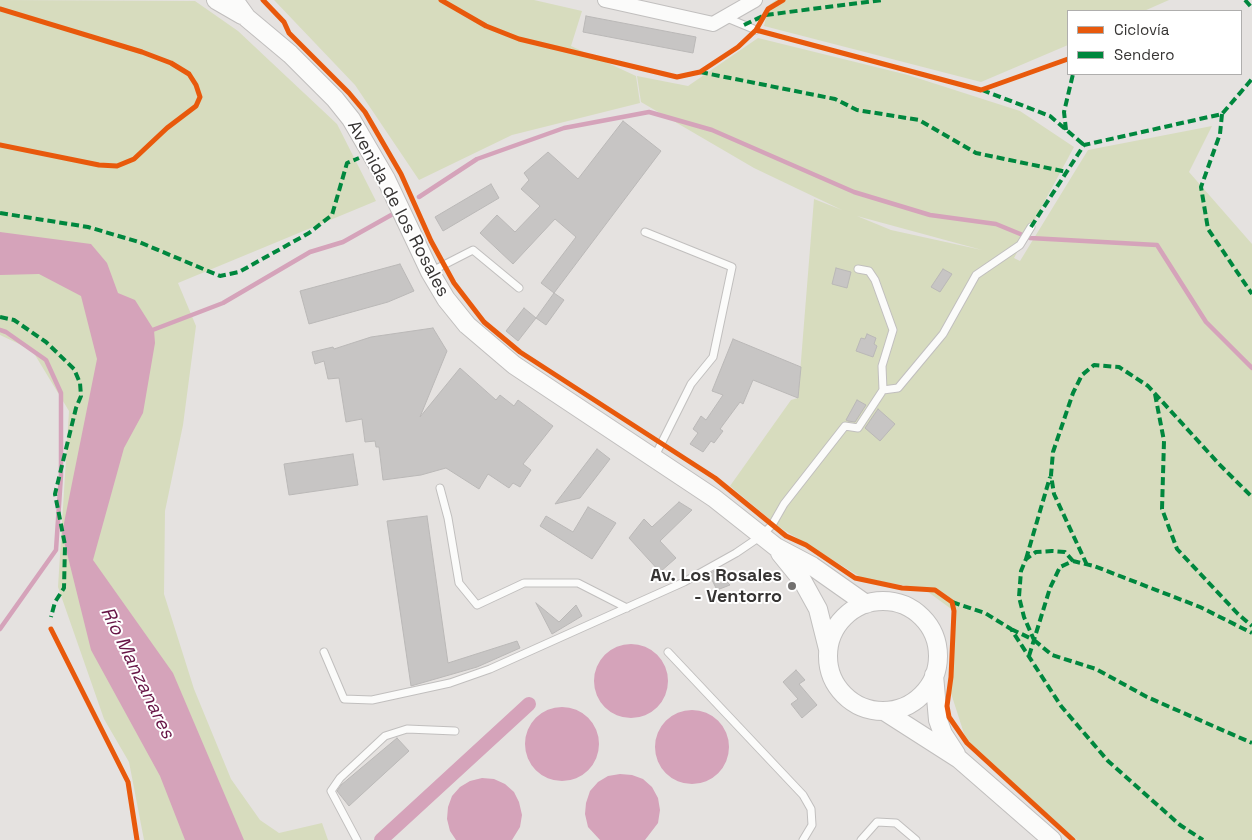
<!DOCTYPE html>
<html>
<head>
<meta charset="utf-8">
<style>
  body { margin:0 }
  #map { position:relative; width:1252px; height:840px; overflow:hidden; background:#e5e2e0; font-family:"Space Grotesk",sans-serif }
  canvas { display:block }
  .legend { position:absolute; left:1067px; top:10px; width:175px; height:65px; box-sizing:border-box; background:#fff; border:1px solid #afaead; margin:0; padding:6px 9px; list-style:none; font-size:15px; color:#363433 }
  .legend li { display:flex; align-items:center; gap:10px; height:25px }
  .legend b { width:25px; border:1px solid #afaead }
</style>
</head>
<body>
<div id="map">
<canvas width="1252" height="840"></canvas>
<ul class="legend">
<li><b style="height:6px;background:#e8590c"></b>Ciclovía</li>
<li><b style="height:6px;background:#00873e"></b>Sendero</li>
</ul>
</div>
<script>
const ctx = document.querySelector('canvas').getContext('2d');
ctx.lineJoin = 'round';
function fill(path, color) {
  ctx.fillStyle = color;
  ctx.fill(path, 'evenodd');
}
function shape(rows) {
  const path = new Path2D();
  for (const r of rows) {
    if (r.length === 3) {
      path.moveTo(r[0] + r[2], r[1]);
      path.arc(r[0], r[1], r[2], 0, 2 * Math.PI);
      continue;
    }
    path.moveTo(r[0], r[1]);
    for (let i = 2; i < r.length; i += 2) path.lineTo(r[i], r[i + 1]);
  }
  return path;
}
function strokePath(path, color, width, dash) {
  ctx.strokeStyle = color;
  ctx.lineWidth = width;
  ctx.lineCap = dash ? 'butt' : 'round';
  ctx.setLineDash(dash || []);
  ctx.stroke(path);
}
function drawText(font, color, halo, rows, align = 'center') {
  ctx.font = font + ' "Space Grotesk",sans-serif';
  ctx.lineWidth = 4;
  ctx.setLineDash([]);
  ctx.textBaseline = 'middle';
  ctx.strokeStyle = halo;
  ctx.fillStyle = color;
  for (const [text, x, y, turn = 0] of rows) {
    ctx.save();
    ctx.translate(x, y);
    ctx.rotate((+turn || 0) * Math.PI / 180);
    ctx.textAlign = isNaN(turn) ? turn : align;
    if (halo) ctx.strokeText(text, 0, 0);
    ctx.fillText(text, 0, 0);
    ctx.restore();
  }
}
fill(shape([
  [0,0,195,1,238,31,337,124,376,201,178,283,196,326,183,425,165,511,164,594,194,689,231,779,260,820,279,833,322,823,328,840,144,840,129,762,104,719,58,587,69,411,32,350,0,335],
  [274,0,534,0,582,11,571,46,636,76,640,103,512,135,419,180,355,85],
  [776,0,1169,0,1144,11,1068,11,1068,45,981,82,764,26,769,5],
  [758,38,908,75,1020,111,1074,147,1014,258,1020,261,1088,150,1212,126,1189,172,1252,244,1252,840,1077,840,967,743,949,687,954,611,924,589,862,578,779,527,730,486,791,400,798,398,814,199,842,210,754,168,641,102,637,76,688,86],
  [857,216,982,250,891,230]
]), '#d7dcbe');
fill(shape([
  [0,232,91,244,107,263,118,293,135,300,154,330,155,343,143,413,124,448,93,560,173,673,244,840,185,840,160,776,91,650,62,533,97,359,81,296,39,274,0,275],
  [631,681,37],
  [562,744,37],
  [692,747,37],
  [620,774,632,775,643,779,652,787,658,798,660,810,658,823,645,840,600,840,588,827,585,814,586,803,590,791,598,782,608,776],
  [482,778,494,779,505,784,514,792,519,802,522,815,520,827,512,840,456,840,450,831,447,819,448,807,452,796,460,787,470,781]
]), '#d5a3ba');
strokePath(shape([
  [419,197,477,159,564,128,649,112,712,130,854,192,930,215,996,224,1030,238,1157,245,1206,322,1252,368],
  [0,330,6,332,46,360,61,393,61,475,56,550,0,629],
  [150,331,223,303,310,252,343,242,393,214]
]), '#d5a3ba', 4.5);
strokePath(shape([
  [381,840,529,704]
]), '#d5a3ba', 14);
const building = shape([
  [586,16,696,37,693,53,583,32,586,16],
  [623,121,661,151,554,293,541,283,576,237,555,219,513,264,480,233,497,215,515,232,540,206,521,189,529,180,524,173,548,152,578,179,623,121],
  [491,184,499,198,443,231,435,217,491,184],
  [400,264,414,291,388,302,309,324,300,291,400,264],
  [836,268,851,272,847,288,832,284,836,268],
  [943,269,952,274,940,292,931,287,943,269],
  [554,293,564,300,546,325,536,318,554,293],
  [524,308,536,318,518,341,506,331,524,308],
  [433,328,447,351,420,417,460,368,496,400,500,395,514,406,518,400,553,426,523,464,531,470,520,487,513,483,509,488,488,474,479,489,446,468,421,475,383,480,379,447,376,447,375,441,365,442,362,419,346,422,339,378,328,379,324,361,315,364,312,352,333,347,334,349,371,337,433,328],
  [867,334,876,338,874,344,877,346,873,357,856,351,861,338,865,339,867,334],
  [733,339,801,367,798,398,753,380,743,404,740,402,720,429,723,431,714,443,711,441,703,452,690,444,698,433,693,429,701,416,706,420,723,395,712,391,733,339],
  [857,400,866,405,855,422,848,421,846,420,857,400],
  [878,409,895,424,880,441,865,428,878,409],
  [597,449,610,459,580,498,555,504,597,449],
  [353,454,358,485,289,495,284,464,353,454],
  [679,502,692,510,660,541,676,558,660,572,629,538,644,519,652,527,679,502],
  [588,507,616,523,592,559,540,526,546,516,573,532,588,507],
  [427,516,448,663,517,641,520,648,477,667,411,686,387,521,427,516],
  [716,570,730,585,717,590,709,574,716,570],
  [536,603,559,622,576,605,582,616,552,634,536,603],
  [796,670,805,680,799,684,817,705,802,718,791,704,798,699,783,682,796,670],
  [397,738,409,751,349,806,337,791,341,785,397,738]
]);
fill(building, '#c7c5c4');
strokePath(building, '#bab8b7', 1);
const service = shape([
  [727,18,756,30],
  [645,232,732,267,713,357,691,384,654,458],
  [858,269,869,271,875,280,893,330,882,366,883,390],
  [430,272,473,250,519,288],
  [440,488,448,518,459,583,477,605,524,583,578,583,627,608],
  [324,652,344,699,372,700,450,683,490,669,684,582,736,553,761,536,772,525,784,504,845,426,858,428,883,390,898,388,943,334,976,275,1020,245,1031,227],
  [668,652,803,795,811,809,812,825,803,840],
  [357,840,331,791,340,778,385,736,407,729,455,731],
  [861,840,877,822,896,823,916,840]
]);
const minor = shape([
  [605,0,713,24,755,0]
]);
const tertiary = shape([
  [216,0,242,15],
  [234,0,247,18,290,54,335,99,351,119,386,179,430,272,446,299,467,325,514,365,714,498,776,547,812,566,866,604],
  [780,553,802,580,818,609,828,649],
  [883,656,55],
  [934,675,938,720,943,734,956,754],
  [884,711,959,759,1052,840]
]);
strokePath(service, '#c1bfbe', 9);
strokePath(minor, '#c1bfbe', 16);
strokePath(tertiary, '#c1bfbe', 20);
strokePath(service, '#fbfbfa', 7);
strokePath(minor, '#fbfbfa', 14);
strokePath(tertiary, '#fbfbfa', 18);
strokePath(shape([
  [1245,0,1252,8],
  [744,25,765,15,883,0],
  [700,72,835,99,857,110,919,120,976,153,1067,172],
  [982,90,1050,116,1084,145],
  [1222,114,1220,134,1201,187,1208,229,1252,294],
  [1066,130,1064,112,1073,74],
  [0,213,88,227,139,242,220,276,239,272,309,233,332,215,347,163,359,158],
  [1031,227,1084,145,1222,114,1252,79],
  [0,317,14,320,46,342,74,369,80,383,81,396,76,408,55,494,65,545,64,588,55,602,51,617],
  [1155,394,1164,441,1162,509,1177,549,1238,614,1252,626],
  [1026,559,1050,477],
  [1087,565,1054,494,1051,475,1053,452,1073,393,1082,375,1094,365,1119,367,1148,386,1219,464,1252,497],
  [952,602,985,613,1011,629,1061,706,1108,761,1180,825,1203,840],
  [1011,629,1034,640,1024,617,1019,597,1021,571,1026,559,1036,552,1052,551,1065,552,1073,561],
  [1034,640,1052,655,1096,669,1147,697,1252,743],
  [1029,656,1050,588,1060,567,1073,561,1094,566,1200,607,1252,633]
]), '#00873e', 4, [8, 4]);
strokePath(shape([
  [263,0,284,22,289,33,349,93,365,112,401,174,431,241,454,283,484,322,520,352,715,478,786,536,806,545,855,578,902,588,935,590,952,602,954,611,951,677,947,706,949,717,967,743,1073,840],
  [441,0,486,26,519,39,677,77,700,72,738,47,756,30,768,9,783,0],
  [0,9,142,52,171,63,189,74,196,85,200,97,196,106,167,128,134,159,117,166,99,165,0,145],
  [756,30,981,90,1068,59],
  [51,629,128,782,137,840]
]), '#e8590c', 5);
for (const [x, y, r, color] of [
  [792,586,5,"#737170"]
]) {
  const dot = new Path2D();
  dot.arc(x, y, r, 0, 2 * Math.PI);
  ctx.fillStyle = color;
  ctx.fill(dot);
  strokePath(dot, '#fff', 2);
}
drawText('18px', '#363433', '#fff', [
  ["Avenida de los Rosales",398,209,62]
]);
drawText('bold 18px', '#363433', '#fff', [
  ["Av. Los Rosales",782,576],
  ["- Ventorro",782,597]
], 'right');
drawText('italic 19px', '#671446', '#fff', [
  ["Río Manzanares",137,673,64]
]);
</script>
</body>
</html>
